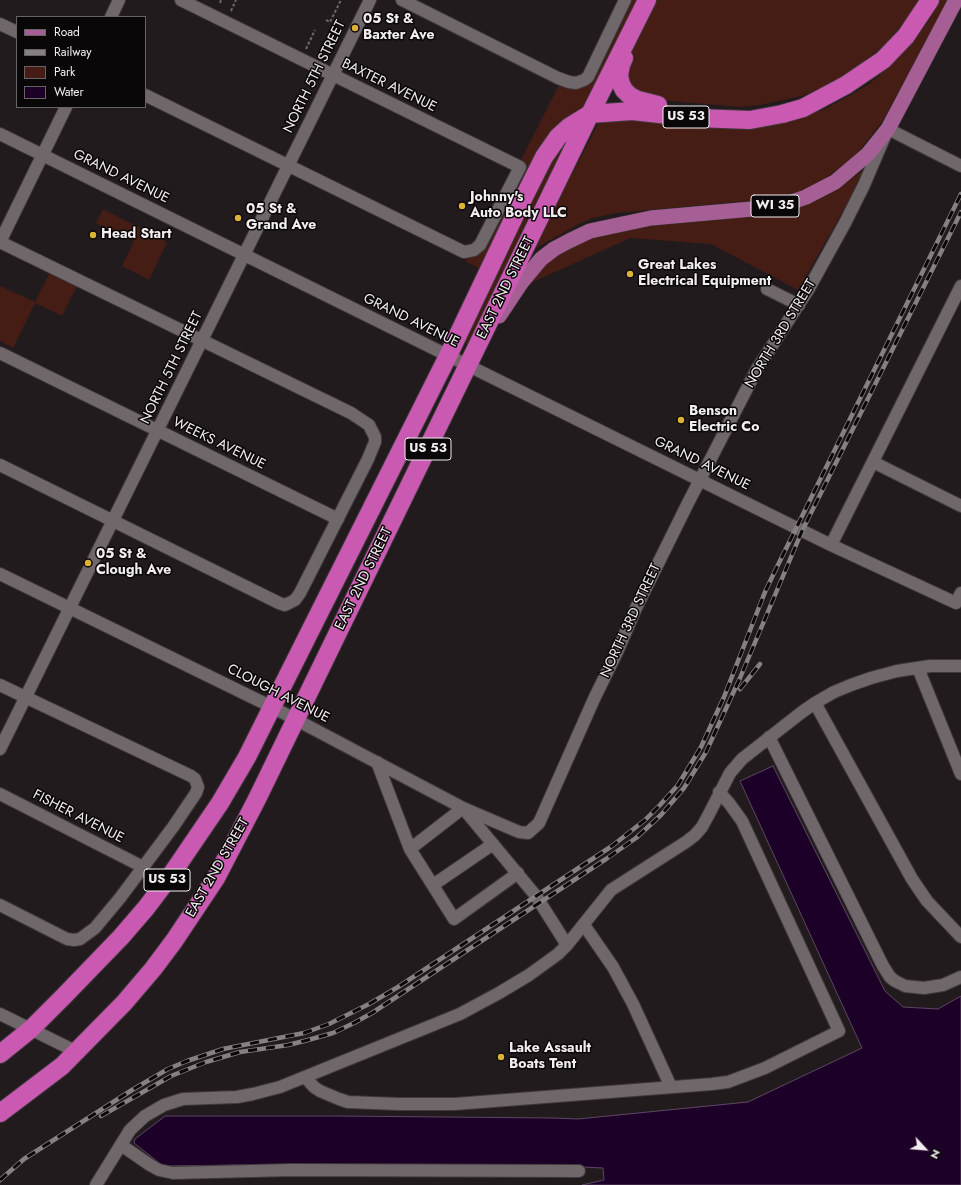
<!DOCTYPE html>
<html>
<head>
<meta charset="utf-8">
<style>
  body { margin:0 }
  #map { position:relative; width:961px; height:1185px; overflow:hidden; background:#221b1e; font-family:Jost,sans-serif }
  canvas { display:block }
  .legend { position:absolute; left:16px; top:16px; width:130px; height:92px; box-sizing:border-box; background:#0a0708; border:1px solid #676364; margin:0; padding:5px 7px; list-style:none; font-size:12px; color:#f3edef }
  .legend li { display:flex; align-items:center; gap:8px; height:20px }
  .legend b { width:20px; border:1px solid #676364 }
  .north { position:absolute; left:905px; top:1129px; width:40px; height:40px; -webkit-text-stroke:3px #0a0708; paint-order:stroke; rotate:116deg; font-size:11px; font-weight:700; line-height:16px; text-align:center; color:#f3edef }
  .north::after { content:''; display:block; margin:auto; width:14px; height:18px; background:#f3edef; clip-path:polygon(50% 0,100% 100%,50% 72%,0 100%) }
</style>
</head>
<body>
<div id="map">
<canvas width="961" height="1185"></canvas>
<ul class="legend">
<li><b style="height:5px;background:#a65f95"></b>Road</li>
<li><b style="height:5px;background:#878083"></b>Railway</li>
<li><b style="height:11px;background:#451d15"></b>Park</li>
<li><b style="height:11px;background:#1d0027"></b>Water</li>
</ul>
<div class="north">N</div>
</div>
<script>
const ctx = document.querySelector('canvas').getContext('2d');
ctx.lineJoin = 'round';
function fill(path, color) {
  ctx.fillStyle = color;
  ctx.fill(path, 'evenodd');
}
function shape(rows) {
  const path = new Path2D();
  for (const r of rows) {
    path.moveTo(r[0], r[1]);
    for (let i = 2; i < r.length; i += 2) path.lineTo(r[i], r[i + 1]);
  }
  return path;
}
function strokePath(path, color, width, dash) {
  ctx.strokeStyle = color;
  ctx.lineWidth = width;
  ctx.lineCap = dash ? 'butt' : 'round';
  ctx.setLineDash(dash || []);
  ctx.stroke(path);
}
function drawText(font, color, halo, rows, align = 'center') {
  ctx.font = font + ' Jost,sans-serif';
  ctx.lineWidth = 3;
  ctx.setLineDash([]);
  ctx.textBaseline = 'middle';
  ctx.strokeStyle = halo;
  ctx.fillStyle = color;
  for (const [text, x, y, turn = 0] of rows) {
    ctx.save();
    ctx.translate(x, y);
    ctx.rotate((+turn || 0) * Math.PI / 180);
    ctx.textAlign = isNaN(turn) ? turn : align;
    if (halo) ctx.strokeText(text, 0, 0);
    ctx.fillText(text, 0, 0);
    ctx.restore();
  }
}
fill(shape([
  [630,0,642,0,589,109,535,161,479,268,466,262,466,256,473,255,560,83,579,88,584,87,588,84],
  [657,0,918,0,911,13,888,41,867,60,828,85,802,96,760,105,741,107,670,101,646,97,630,88,625,75,627,62],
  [940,0,948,0,882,122,855,156,823,180,798,192,769,199,616,213,593,218,579,224,536,248,534,248,599,122,614,119,801,117,825,109,845,98,868,85,881,74,914,41,930,19],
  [572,134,468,345,466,344,466,340,491,288,502,254,548,164],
  [866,168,864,174,798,290,711,244,630,238,522,287,545,264,580,240,629,227,762,216,782,212,810,203,832,193],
  [103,209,167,242,149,280,122,266,134,241,96,223],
  [50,273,77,286,62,316,35,303,13,348,0,341,0,286,35,302]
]), '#451d15');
const water = shape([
  [773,766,885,991,903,1007,938,1009,961,996,961,1185,582,1185,604,1180,603,1168,562,1166,550,1169,322,1164,163,1166,134,1143,135,1139,165,1116,338,1116,552,1118,578,1119,748,1102,862,1048,740,781,773,766]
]);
fill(water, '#1d0027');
strokePath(water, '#5d4763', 1);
const minor = shape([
  [402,0,558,78,569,82,576,83,584,80,588,77,625,0],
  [111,17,119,0],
  [0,24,17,32],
  [145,95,464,252,474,250,480,245,520,167,181,0],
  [0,134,831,545,956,603,961,593],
  [767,289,799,305],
  [0,353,338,519],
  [873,462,961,506],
  [0,465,279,603,285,605,295,600,300,593,368,459,375,442,375,437,369,425,351,413,0,242,66,107],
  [831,545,961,286],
  [0,574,272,707,463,808,519,832,528,833,539,823,594,699,618,650,636,608,687,505,757,369,808,290,845,223,864,185,888,129,961,166],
  [918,668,961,774],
  [0,685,191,776,195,779,198,787,196,793,173,827,120,898,95,928,80,939,74,940,67,939,0,905],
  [815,703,912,879,927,901,961,937],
  [769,737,883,966,890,977,895,981,905,986,924,988,943,985,961,977],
  [0,749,370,0],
  [377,762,410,849,454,919,518,873],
  [0,794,143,867],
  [410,849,463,808,536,896,567,945],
  [433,885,493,844],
  [584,925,613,967,633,1004,671,1087],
  [0,1014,77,1052],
  [305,1077,314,1087,320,1091,339,1099,348,1102,398,1104,455,1104,712,1084,728,1082,765,1068,839,1031,742,821,729,803,719,792],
  [121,1145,150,1165,159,1170,173,1173,291,1170,579,1171],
  [96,1185,130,1130,145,1116,164,1105,183,1099,237,1097,253,1094,280,1087,460,1014,499,993,529,975,558,954,567,945,611,890,686,842,695,835,702,827,709,814,730,773,742,759,802,712,815,703,834,692,851,685,871,678,897,671,930,666,961,666]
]);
const major = shape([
  [499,316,521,283,541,259,554,249,569,241,590,231,651,218,752,209,776,205,792,202,806,197,835,182,868,154,888,129,956,0]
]);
const highway = shape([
  [624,58,621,65,619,76,621,84,624,90,630,96,638,100,658,105],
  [0,1054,31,1029,63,997,121,937,146,908,171,875,220,803,247,757,272,707,448,356,516,213,544,157,558,137,569,127,590,114,632,111,696,118,750,120,782,114,803,108,846,85,883,60,906,36,930,0],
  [0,1113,62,1066,124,1003,153,969,174,941,216,878,257,799,590,114,647,0]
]);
strokePath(minor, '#3f393b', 14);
strokePath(major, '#3f393b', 16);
strokePath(highway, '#3f393b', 20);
strokePath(shape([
  [220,3,221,0],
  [231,11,236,0],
  [326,20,330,22,341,0],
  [306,49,315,30]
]), '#6e676a', 2, [3, 2]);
strokePath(minor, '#6f676a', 12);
strokePath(major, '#a65f95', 15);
strokePath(highway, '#ca59b2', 18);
const rail = shape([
  [740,689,760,664],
  [101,1116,171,1076,206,1062,240,1052,288,1045,308,1040,333,1033,354,1023,372,1013,606,859,636,838,661,815,684,788,706,752,740,678,802,531,961,212],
  [0,1180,24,1159,38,1150,132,1090,168,1069,187,1061,223,1049,304,1033,329,1024,369,1004,398,987,612,846,645,820,660,805,678,785,701,747,724,697,765,592,774,573,961,194]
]);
strokePath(rail, '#878083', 4.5);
strokePath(rail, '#0a0708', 3, [9]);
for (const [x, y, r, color] of [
  [355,28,4,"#ddb133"],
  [462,206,4,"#ddb133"],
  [238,218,4,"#ddb133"],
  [93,235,4,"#ddb133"],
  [630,274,4,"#ddb133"],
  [681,420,4,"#ddb133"],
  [88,563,4,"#ddb133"],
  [501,1057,4,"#ddb133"]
]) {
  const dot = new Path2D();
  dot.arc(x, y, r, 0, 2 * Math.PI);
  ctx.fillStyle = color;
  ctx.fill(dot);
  strokePath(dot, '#0a0708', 1.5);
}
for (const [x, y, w] of [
  [686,117,46],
  [775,206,48],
  [428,449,46],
  [167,880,46]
]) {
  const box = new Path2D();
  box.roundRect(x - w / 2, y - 11, w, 22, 3);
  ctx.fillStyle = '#0a0708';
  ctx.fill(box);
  strokePath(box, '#f3edef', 1);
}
drawText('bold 13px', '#f3edef', null, [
  ["US 53",686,117],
  ["WI 35",775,206],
  ["US 53",428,449],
  ["US 53",167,880]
]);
drawText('bold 14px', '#f3edef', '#0a0708', [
  ["05 St &",363,20],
  ["Baxter Ave",363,36],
  ["Johnny's",470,198],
  ["Auto Body LLC",470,214],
  ["05 St &",246,210],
  ["Grand Ave",246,226],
  ["Head Start",101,235],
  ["Great Lakes",638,266],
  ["Electrical Equipment",638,282],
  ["Benson",689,412],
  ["Electric Co",689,428],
  ["05 St &",96,555],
  ["Clough Ave",96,571],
  ["Lake Assault",509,1049],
  ["Boats Tent",509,1065]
], 'left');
drawText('14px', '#f3edef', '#0a0708', [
  ["NORTH 5TH STREET",315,77,-64],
  ["BAXTER AVENUE",389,86,26],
  ["GRAND AVENUE",121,177,26],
  ["EAST 2ND STREET",506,288,-64],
  ["GRAND AVENUE",411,321,26],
  ["NORTH 3RD STREET",781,334,-59],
  ["NORTH 5TH STREET",172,368,-64],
  ["WEEKS AVENUE",219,444,26],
  ["GRAND AVENUE",702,464,26],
  ["EAST 2ND STREET",364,579,-64],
  ["NORTH 3RD STREET",631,621,-65],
  ["CLOUGH AVENUE",278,694,27],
  ["FISHER AVENUE",78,817,27],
  ["EAST 2ND STREET",218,868,-60]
]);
</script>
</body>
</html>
